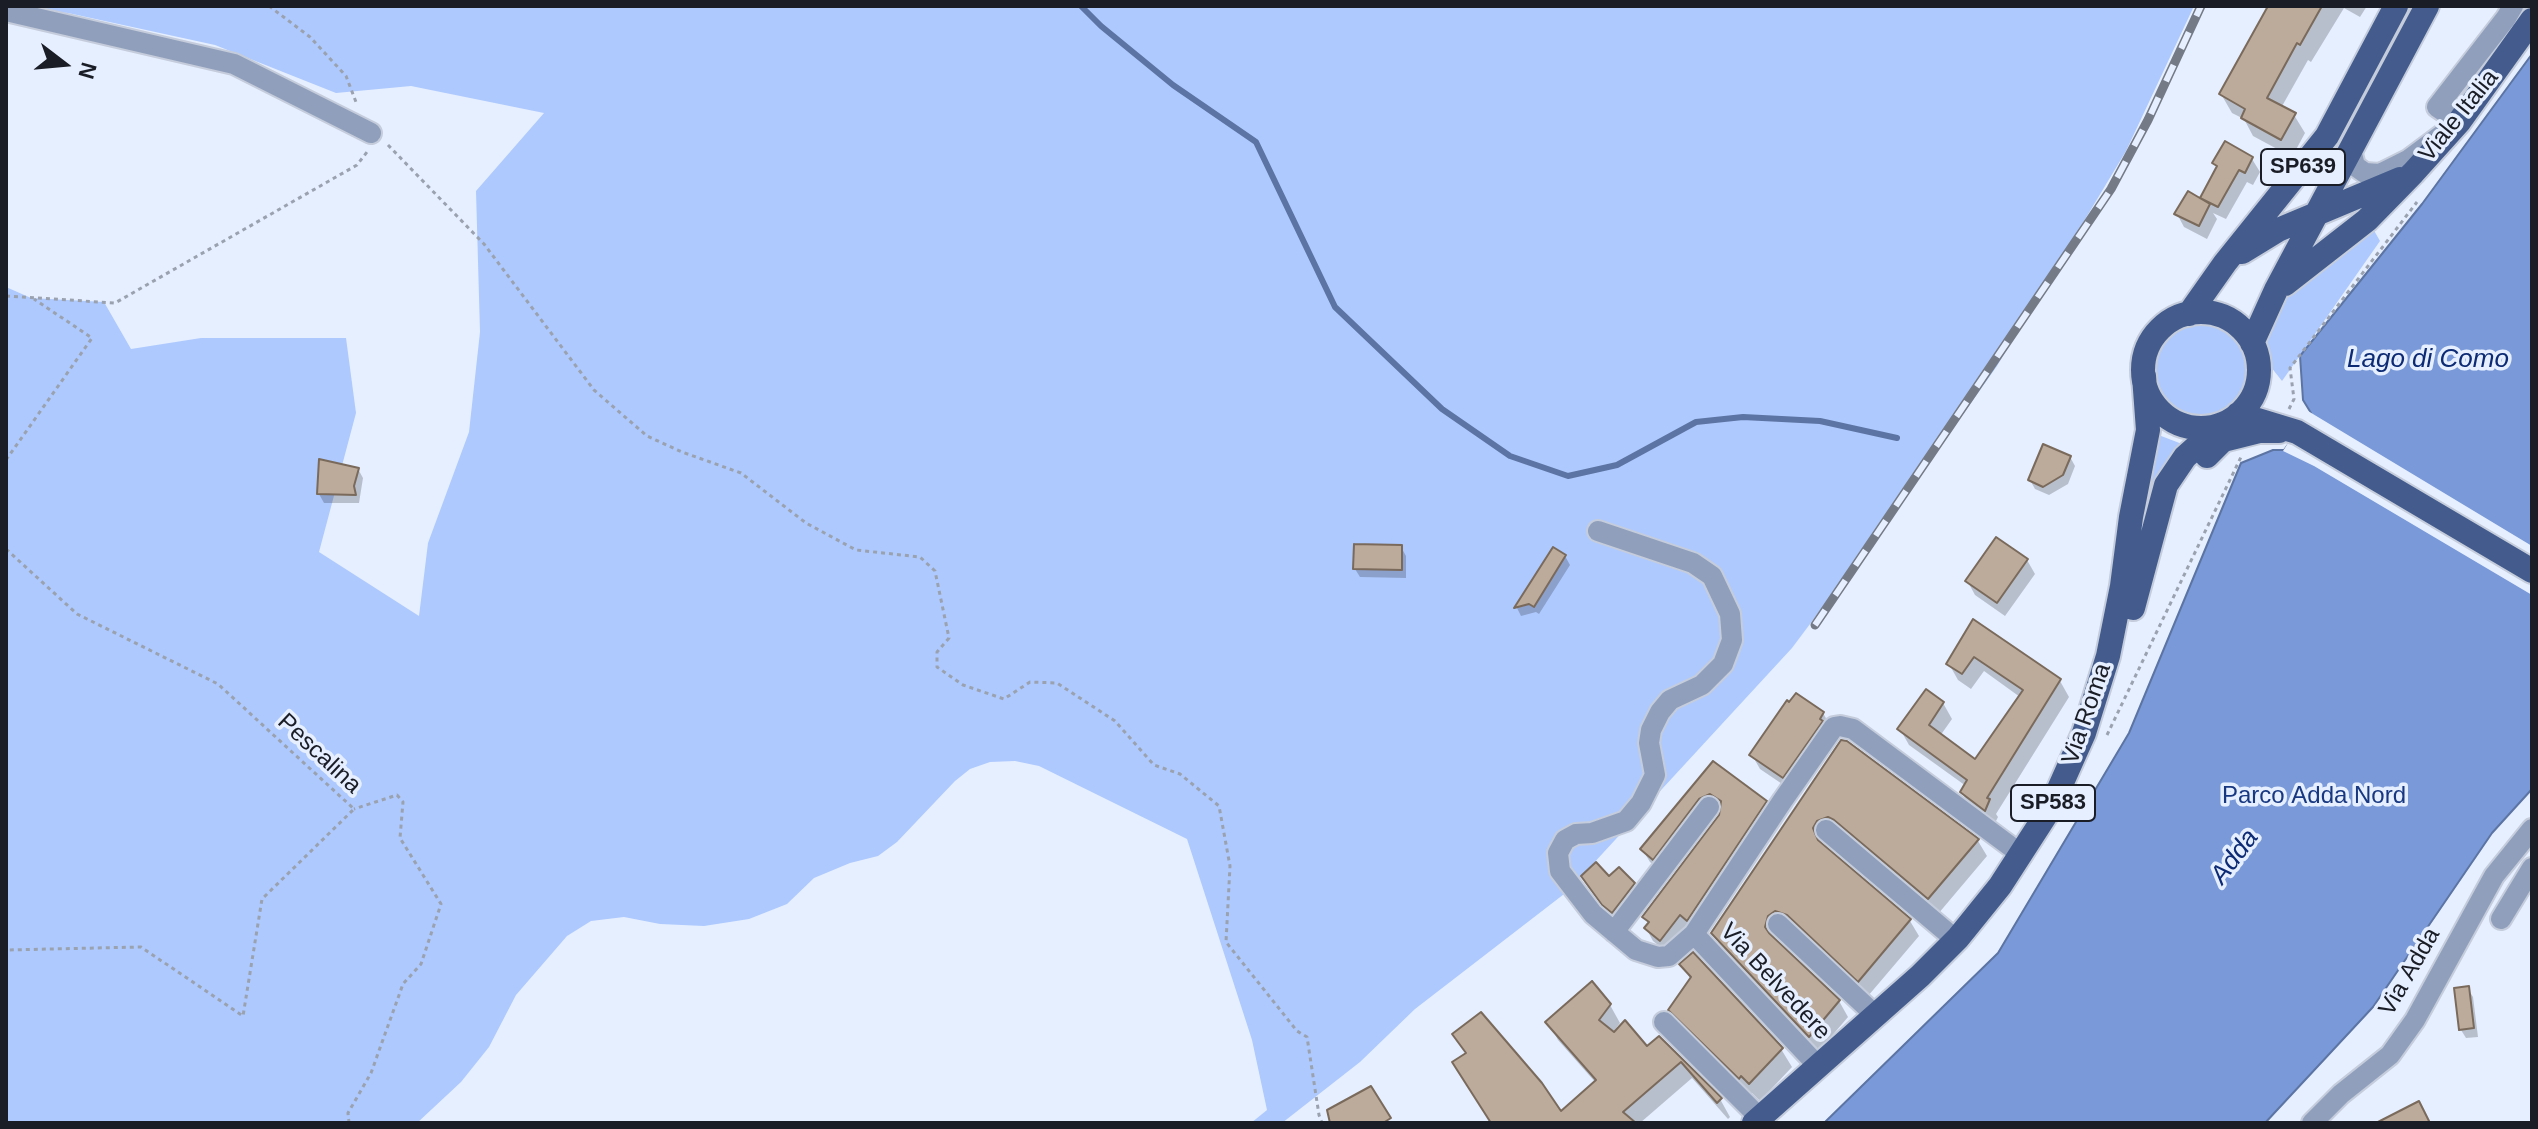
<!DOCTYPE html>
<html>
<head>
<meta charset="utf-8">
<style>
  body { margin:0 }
  #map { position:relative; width:2538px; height:1129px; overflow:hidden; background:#e6efff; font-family:Arial,sans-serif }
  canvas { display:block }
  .frame { position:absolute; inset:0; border:8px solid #1a1d25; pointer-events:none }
  .north { position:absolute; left:24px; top:24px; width:80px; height:80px; -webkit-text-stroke:6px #e6efff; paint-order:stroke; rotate:106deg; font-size:22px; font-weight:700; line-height:32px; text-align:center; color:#1a1d25 }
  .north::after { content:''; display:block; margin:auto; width:28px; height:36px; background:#1a1d25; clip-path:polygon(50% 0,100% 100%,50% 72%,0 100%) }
</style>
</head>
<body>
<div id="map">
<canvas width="2538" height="1129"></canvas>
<div class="frame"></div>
<div class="north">N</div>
</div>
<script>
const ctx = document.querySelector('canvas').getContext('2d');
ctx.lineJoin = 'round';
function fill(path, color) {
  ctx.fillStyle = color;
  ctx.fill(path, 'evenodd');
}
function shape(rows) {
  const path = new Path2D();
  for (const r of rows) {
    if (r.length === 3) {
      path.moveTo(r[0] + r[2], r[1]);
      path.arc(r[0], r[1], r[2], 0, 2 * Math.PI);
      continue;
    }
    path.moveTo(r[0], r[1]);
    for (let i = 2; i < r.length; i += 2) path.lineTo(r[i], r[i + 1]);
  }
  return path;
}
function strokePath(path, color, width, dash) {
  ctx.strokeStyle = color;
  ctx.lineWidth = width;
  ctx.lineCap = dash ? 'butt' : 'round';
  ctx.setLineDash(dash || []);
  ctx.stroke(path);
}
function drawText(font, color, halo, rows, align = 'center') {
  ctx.font = font + ' Arial,sans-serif';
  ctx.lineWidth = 7;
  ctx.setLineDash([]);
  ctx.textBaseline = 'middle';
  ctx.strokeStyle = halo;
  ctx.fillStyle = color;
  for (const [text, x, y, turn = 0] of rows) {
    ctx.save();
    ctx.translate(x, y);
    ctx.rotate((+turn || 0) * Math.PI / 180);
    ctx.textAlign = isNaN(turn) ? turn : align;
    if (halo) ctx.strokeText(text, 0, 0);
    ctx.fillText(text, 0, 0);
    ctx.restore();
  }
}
fill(shape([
  [6,6,2194,6,2126,151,1997,366,1897,508,1792,648,1568,891,1415,1009,1360,1062,1282,1123,1251,1123,1267,1110,1252,1040,1187,839,1039,766,1015,761,990,762,970,769,955,781,897,842,878,856,850,863,814,878,787,904,749,919,704,926,660,924,624,917,591,921,567,936,516,995,489,1047,461,1082,417,1123,6,1123,6,287,31,298,104,302,131,349,201,338,346,338,356,413,319,552,419,616,428,543,469,432,480,332,476,191,544,113,411,86,336,93,215,45,68,13,6,9],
  [2372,227,2380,241,2282,381,2252,343,2276,290],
  [2200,372,49],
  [2156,434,2182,444,2167,462,2156,483,2129,589]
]), '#aec9fe');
const water = shape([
  [2532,54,2532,789,2492,833,2373,1007,2265,1123,1824,1123,1998,953,2129,733,2241,463,2273,450,2284,450,2311,413,2303,400,2300,356,2422,204,2532,54]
]);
fill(water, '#7999d9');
strokePath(water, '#5c74a3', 2);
fill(shape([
  [2308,411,2532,546,2532,595,2314,466,2283,451]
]), '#e6efff');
fill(shape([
  [2270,6,2367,6,2360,17,2344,8,2311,62,2308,60,2281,108,2294,115,2305,133,2292,157,2253,136,2244,119,2232,113,2221,94],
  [2252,159,2260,172,2253,185,2247,182,2226,219,2213,213,2217,219,2207,239,2184,227,2177,214,2205,203,2202,198,2218,169,2215,163],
  [2070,457,2075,466,2068,484,2049,495,2035,489,2030,480],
  [358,469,363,478,359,503,324,503,319,494],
  [1401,547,1406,556,1406,578,1360,577,1355,569],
  [1554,550,1565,556,1570,565,1539,614,1536,612,1521,616,1517,608],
  [2027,560,2035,574,2005,616,1975,595,1968,582],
  [1974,622,2060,681,2069,697,1996,814,1998,817,1994,825,1971,809,1962,792,1966,786,1909,745,1900,729,1943,703,1952,719,1940,736,1975,762,2020,697,1984,671,1971,689,1958,680,1949,664],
  [1823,713,1831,727,1791,790,1760,769,1752,755],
  [1847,743,1978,841,1987,856,1938,914,1825,837,1821,845,1910,921,1919,936,1868,996,1776,932,1774,941,1839,1001,1848,1017,1819,1051,1722,949,1713,933],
  [1713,764,1765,803,1772,815,1668,953,1653,941,1646,928,1649,925,1644,917,1721,816,1722,809,1718,806,1661,871,1650,862,1642,849],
  [1583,877,1633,884,1641,898,1613,919],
  [1682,965,1781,1049,1792,1067,1760,1101,1752,1093,1750,1096,1681,1028,1671,1010,1691,980],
  [2468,989,2473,997,2478,1037,2466,1038,2461,1030],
  [1610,1005,1620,1023,1613,1032,1647,1048,1659,1038,1720,1099,1730,1117,1728,1119,1692,1078,1640,1123,1491,1123,1561,1114,1596,1083,1558,1040,1548,1022]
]), '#0003');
strokePath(shape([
  [1081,6,1101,26,1173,85,1256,142,1335,307,1442,409,1510,456,1568,476,1617,465,1696,422,1743,417,1820,421,1897,438]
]), '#5c74a3', 6);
const building = shape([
  [2268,6,2322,6,2300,45,2297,43,2267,98,2296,113,2281,140,2241,118,2245,109,2219,94,2268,6],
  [2225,141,2253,157,2245,173,2239,170,2218,207,2200,198,2217,166,2212,163,2225,141],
  [2188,191,2210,204,2199,226,2174,214,2188,191],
  [2043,444,2071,456,2063,475,2043,487,2028,480,2043,444],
  [319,459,359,468,354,486,356,495,317,494,319,459],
  [1996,537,2028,559,1997,603,1965,581,1996,537],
  [1354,544,1402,545,1402,570,1353,569,1354,544],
  [1553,547,1566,555,1534,607,1529,604,1514,608,1553,547],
  [1973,619,2061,679,1987,798,1990,799,1985,811,1960,792,1967,780,1897,729,1926,689,1944,702,1929,725,1975,759,2023,690,1974,657,1962,674,1946,664,1973,619],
  [1796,693,1824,712,1820,719,1823,721,1783,778,1749,755,1787,700,1789,702,1796,693],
  [1841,740,1847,741,1979,839,1928,899,1834,820,1828,817,1817,821,1813,828,1818,840,1911,919,1858,982,1787,915,1775,911,1768,916,1765,927,1769,933,1840,1000,1809,1037,1711,933,1841,740],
  [1713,761,1767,801,1687,921,1680,915,1660,941,1644,928,1649,922,1642,917,1719,815,1721,801,1710,794,1699,799,1653,860,1640,849,1713,761],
  [1596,862,1609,876,1619,867,1635,883,1612,913,1602,905,1581,876,1596,862],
  [1693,952,1783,1048,1749,1084,1741,1076,1739,1079,1668,1010,1691,977,1679,964,1693,952],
  [1592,981,1611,1004,1599,1020,1614,1032,1625,1020,1647,1046,1659,1036,1722,1098,1717,1103,1681,1062,1623,1112,1636,1123,1491,1123,1452,1062,1466,1053,1452,1034,1481,1012,1542,1083,1561,1111,1596,1080,1545,1022,1592,981],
  [2469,986,2474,1028,2459,1030,2454,988,2469,986],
  [1371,1086,1391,1118,1383,1123,1330,1123,1327,1110,1371,1086],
  [2419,1101,2430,1123,2376,1123,2419,1101]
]);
fill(building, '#bcaa9b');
strokePath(building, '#7a6a5b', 2);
const minor = shape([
  [6,11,234,64,371,133],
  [2351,150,2355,166,2365,173,2380,174,2408,160,2459,122,2437,107,2506,18,2513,6],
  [1598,531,1693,563,1712,576,1730,614,1732,640,1723,664,1702,685,1670,700,1660,712,1651,730,1649,743,1655,775,1641,803,1626,821,1592,833,1576,834,1565,840,1558,853,1560,871,1593,914,1636,950,1658,957,1669,956,1694,934,1783,800,1834,727,1840,726,1853,729,2022,855],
  [1826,830,1956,940],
  [2501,919,2532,868],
  [1778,924,1875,1015],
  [1614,932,1709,807],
  [1694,934,1818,1066],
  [1664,1022,1760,1118],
  [2312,1123,2341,1094,2390,1055,2415,1020,2494,876,2532,829]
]);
const major = shape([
  [2242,252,2278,230,2400,179],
  [2285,284,2367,220,2413,173,2459,122,2532,20],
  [2201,370,58],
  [2189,314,2225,263,2327,136,2396,6],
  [2252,343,2276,290,2427,6],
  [2238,414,2297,432,2532,571],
  [2207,456,2223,440,2259,431,2279,431],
  [2133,608,2166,485,2185,457,2222,424],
  [1754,1123,1920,976,1958,938,2000,886,2051,807,2084,733,2108,656,2122,586,2131,517,2148,430,2144,376]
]);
strokePath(minor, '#c5cddc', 24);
strokePath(major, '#c5cddc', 28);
strokePath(shape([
  [269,6,310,37,346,76,356,102],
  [388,145,484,244,594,390,647,436,682,452,741,473,806,523,856,550,920,557,935,571,949,638,937,652,937,667,963,685,1004,699,1030,682,1057,683,1115,721,1154,765,1180,774,1219,806,1230,866,1226,942,1297,1031,1307,1037,1319,1115,1322,1123],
  [6,296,115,303,357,165,367,152],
  [2289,409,2294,399,2290,368,2417,202],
  [6,460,92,338,34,299],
  [6,549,77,614,218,684,354,809,262,899,243,1016,141,947,6,950],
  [2107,735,2241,457],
  [349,1123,348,1113,371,1073,403,984,421,964,441,904,400,838,403,802,397,795,354,809]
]), '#9ba2af', 3, [4, 4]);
strokePath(minor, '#909fbb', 20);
strokePath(major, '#435c8d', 24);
const rail = shape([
  [1815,625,2111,189,2148,120,2201,6]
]);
strokePath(rail, '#757b86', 9);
strokePath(rail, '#e6efff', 6, [18]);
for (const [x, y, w] of [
  [2303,167,84],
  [2053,803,84]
]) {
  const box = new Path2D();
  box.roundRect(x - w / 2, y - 18, w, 36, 6);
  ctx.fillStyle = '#e6efff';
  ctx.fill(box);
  strokePath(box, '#1a1d25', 2);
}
drawText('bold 22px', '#1a1d25', null, [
  ["SP639",2303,167],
  ["SP583",2053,803]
]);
drawText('24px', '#1a1d25', '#e6efff', [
  ["Viale Italia",2459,116,-51],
  ["Via Roma",2087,714,-71],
  ["Pescalina",319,754,43],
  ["Via Adda",2410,972,-60],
  ["Via Belvedere",1775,982,47]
]);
drawText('24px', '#173881', '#e6efff', [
  ["Parco Adda Nord",2314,796]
]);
drawText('italic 26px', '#0c2b74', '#e6efff', [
  ["Lago di Como",2428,360],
  ["Adda",2235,857,-53]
]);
</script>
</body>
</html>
